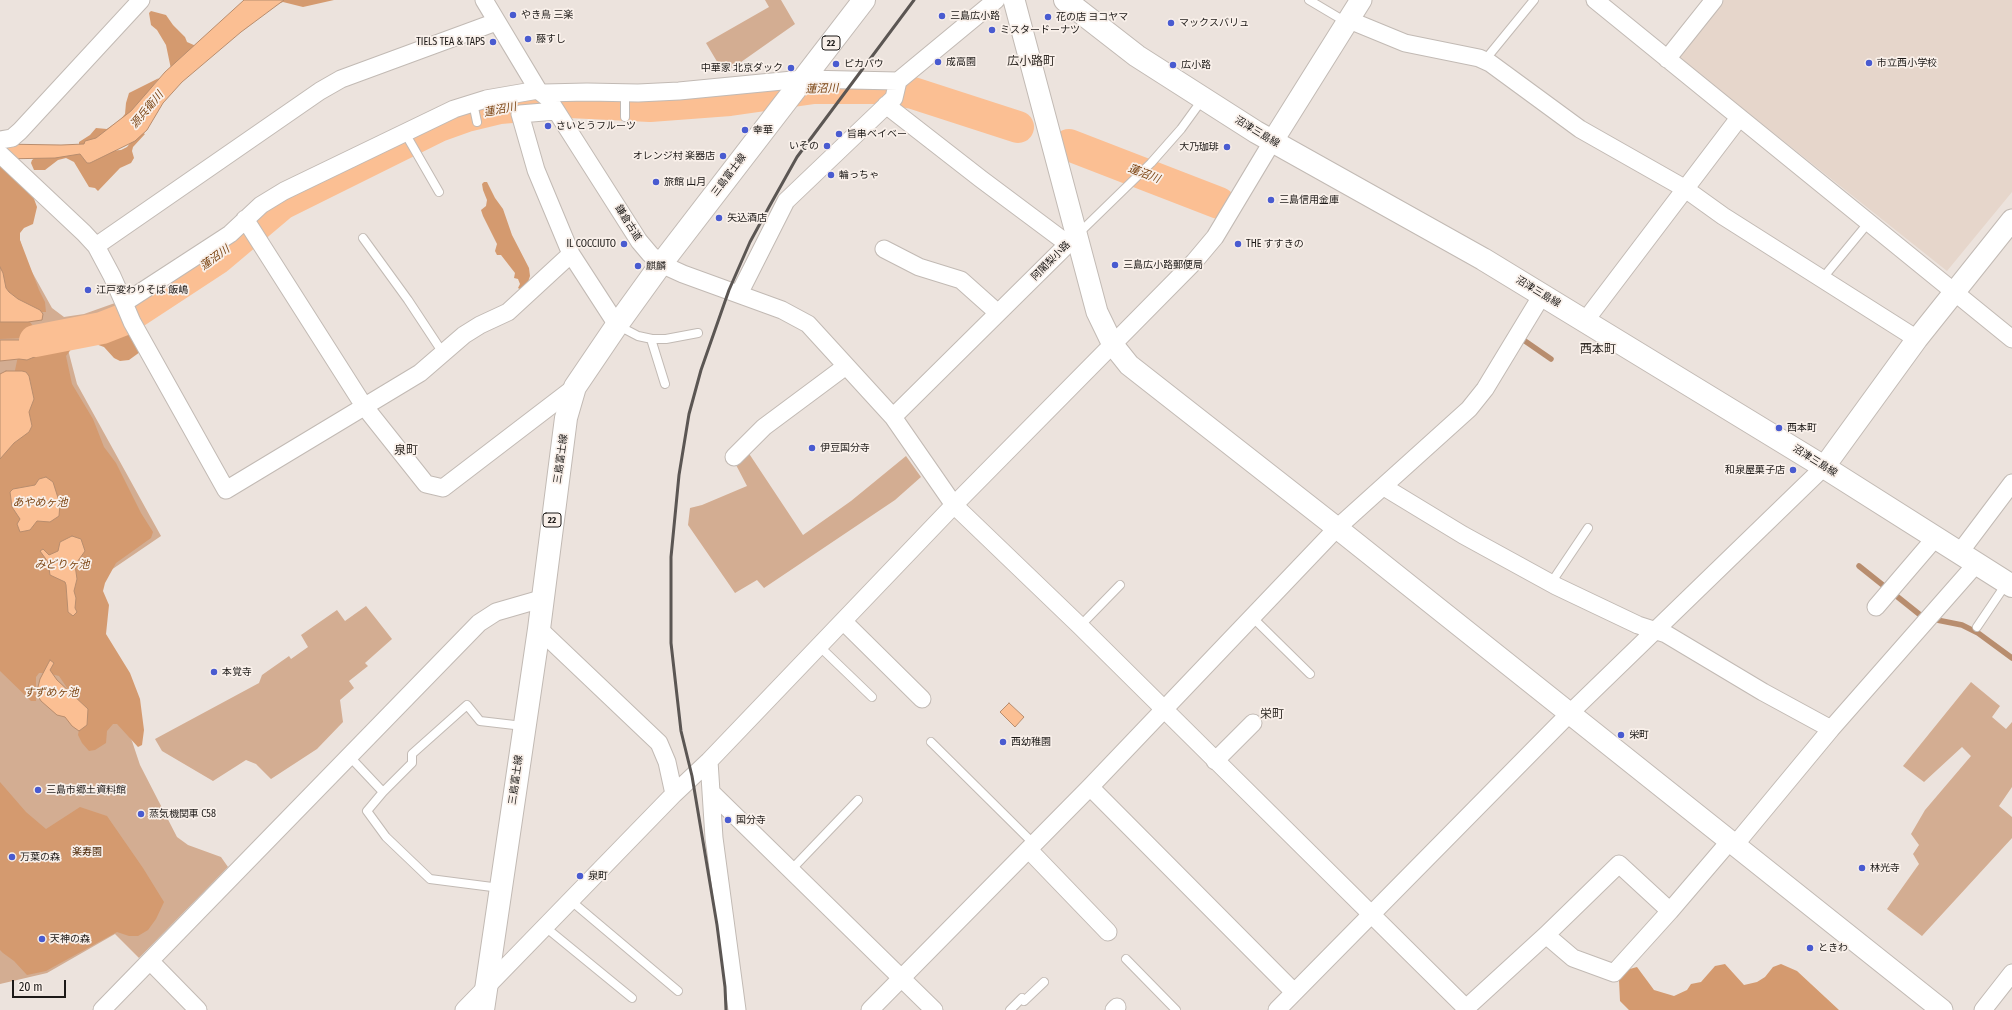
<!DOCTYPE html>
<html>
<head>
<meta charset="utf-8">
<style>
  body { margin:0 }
  #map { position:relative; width:2012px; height:1010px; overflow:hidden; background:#ece3dd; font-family:"Fira Sans Condensed",sans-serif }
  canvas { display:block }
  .scale { position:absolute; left:12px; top:980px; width:54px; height:18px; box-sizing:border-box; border:2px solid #1c1917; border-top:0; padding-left:5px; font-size:12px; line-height:14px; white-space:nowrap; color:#1c1917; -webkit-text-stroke:3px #f9f0ea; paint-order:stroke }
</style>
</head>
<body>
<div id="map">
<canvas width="2012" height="1010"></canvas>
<div class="scale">20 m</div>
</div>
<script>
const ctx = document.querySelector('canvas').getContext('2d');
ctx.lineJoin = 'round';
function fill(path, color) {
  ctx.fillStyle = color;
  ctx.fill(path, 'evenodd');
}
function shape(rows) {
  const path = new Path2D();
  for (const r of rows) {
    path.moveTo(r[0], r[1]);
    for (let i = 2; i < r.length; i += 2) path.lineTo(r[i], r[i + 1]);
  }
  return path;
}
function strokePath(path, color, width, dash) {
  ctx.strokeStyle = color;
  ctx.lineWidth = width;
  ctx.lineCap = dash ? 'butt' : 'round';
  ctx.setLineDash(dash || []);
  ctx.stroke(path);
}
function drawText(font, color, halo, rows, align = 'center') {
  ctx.font = font + ' "Fira Sans Condensed","Noto Sans JP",sans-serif';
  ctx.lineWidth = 3.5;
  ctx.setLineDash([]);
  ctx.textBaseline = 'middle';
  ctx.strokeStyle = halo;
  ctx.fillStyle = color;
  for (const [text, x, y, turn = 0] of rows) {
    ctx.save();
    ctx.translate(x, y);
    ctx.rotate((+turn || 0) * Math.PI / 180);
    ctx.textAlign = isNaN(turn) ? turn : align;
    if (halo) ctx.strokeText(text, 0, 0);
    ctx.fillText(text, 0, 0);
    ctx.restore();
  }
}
fill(shape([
  [1724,0,2012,0,2012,192,1947,271,1678,57]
]), '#e6d6cb');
fill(shape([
  [765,0,781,0,795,24,734,67,722,70,706,43,769,7],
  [0,177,27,263,52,308,64,317,84,314,115,303,127,328,66,342,77,384,161,536,92,583,105,629,121,719,132,741,140,765,177,837,188,845,221,857,228,867,139,958,115,934,47,973,0,984],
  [748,452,803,535,851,501,906,456,921,477,895,500,764,588,757,580,735,593,688,525,690,508,702,505,747,486,735,463],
  [366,606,392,639,365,663,368,666,349,681,354,688,340,700,343,722,317,749,271,779,256,764,246,760,213,781,162,751,155,739,259,683,262,675,289,656,291,659,308,647,301,635,337,610,345,621],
  [1971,682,2000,706,1992,717,2006,729,2012,722,2012,787,1999,806,2012,817,2012,838,1922,936,1887,909,1919,864,1913,854,1919,845,1911,834,1925,810,1971,756,1962,747,1924,782,1903,766]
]), '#d3ad92');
fill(shape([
  [269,0,334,0,303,7,283,2,273,6,244,30],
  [151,11,166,15,173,25,185,37,187,42,196,46,171,69,166,45,157,30,151,25,149,13],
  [159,78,115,138,79,145,79,142,90,135,96,128,107,129,120,120,125,114,126,103,129,93],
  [140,131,145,134,133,147,132,151,134,158,131,163,120,168,98,191,95,188,89,187,74,162,66,158,58,160,45,170,34,170,31,163,32,160,36,157,121,150,127,147],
  [0,166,6,169,33,196,37,207,33,224,24,228,20,233,20,240,39,290,45,302,46,312,39,312,30,309,3,288,0,270],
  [484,182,487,182,495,198,503,209,512,235,529,268,530,276,528,282,521,290,518,288,520,284,518,279,514,278,515,273,501,255,497,255,495,251,497,244,483,216,481,210,486,206,487,200,483,190,482,184],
  [0,317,29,321,34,327,31,334,27,338,0,339],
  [123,327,132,331,140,352,129,360,120,361,114,358,104,347,90,342,72,348,66,356,72,384,93,419,104,447,116,463,141,513,153,532,151,538,116,563,105,583,103,591,109,605,106,634,130,673,140,699,144,730,142,745,138,747,117,724,113,724,107,731,106,743,95,750,89,751,82,743,78,735,81,717,78,704,59,676,47,673,39,673,36,677,36,701,31,701,0,671,0,442,18,356,25,344,41,333,58,332,66,339],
  [0,782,26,812,46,829,80,807,107,816,143,868,164,902,156,919,148,930,138,936,129,936,117,932,46,971,27,975,14,961,3,953,0,950],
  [1725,964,1744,985,1757,982,1765,977,1773,967,1781,964,1797,971,1839,1010,1629,1010,1620,1001,1619,980,1626,970,1637,967,1654,990,1674,996,1687,990,1691,984,1701,982,1715,966]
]), '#d49a6f');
const water = shape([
  [244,0,284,0,241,32,182,82,163,103,147,130,135,141,90,163,87,163,80,154,55,158,0,159,0,144,61,145,84,144,85,141,96,138,131,111,165,72,244,0],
  [0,267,3,273,6,288,9,292,18,299,40,310,43,314,42,320,28,322,0,322,0,267],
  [47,336,49,344,49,351,27,360,19,359,0,361,0,340,20,340,47,336],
  [6,371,22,371,26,372,29,376,34,399,29,412,32,426,29,432,14,443,0,459,0,374,6,371],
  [46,477,53,482,60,504,59,516,50,522,37,521,30,530,20,532,17,524,20,519,12,507,10,492,13,489,35,485,39,479,46,477],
  [72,536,81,539,85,551,75,565,77,579,74,591,76,598,75,608,77,612,73,616,68,612,66,585,65,582,50,575,48,562,40,551,43,549,49,555,58,551,60,542,72,536],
  [50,660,54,663,50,670,57,680,88,709,87,725,79,731,72,726,65,717,57,715,41,701,38,696,38,687,40,679,50,660],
  [1009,703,1024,717,1015,727,1000,712,1009,703]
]);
fill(water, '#fbbf93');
strokePath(water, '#b88d6e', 1);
strokePath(shape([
  [1525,341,1551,359],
  [1859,566,1919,614],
  [1937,620,1962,625,1978,633,2012,658]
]), '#b88d6e', 5.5);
strokePath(shape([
  [1069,145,1219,203],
  [35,341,102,328,125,319,218,258,282,204,439,126,467,116,500,108,570,102,650,106,730,100,814,88,883,88,913,93,1018,127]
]), '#fbbf93', 32);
const service = shape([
  [1309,0,1346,22],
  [1485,60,1534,0],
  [625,93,625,117],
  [473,103,477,122],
  [405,133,439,192],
  [1077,235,1151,163,1181,129,1202,100],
  [363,238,408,300,443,353],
  [1822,279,1869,222],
  [617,325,638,336,652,339,666,339,698,333],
  [651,339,665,384],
  [1551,583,1588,528],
  [1252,617,1310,674],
  [1080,626,1120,585],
  [1977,627,2006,584],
  [819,646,872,697],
  [931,742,1034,844],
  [350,757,383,792,367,811,386,837,430,879,500,888],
  [383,792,412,763,412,754,467,705,480,721,523,726],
  [791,870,858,800],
  [570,900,678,991],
  [544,926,632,998],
  [1126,959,1176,1010],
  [1010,1010,1022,998,1024,1001,1044,982]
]);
const minor = shape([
  [484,0,538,90,548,98,639,241,650,254,661,264,683,274,782,310,808,324,893,417,954,505,1080,626,1468,1010],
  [1595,0,2012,339],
  [1349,20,1405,43,1479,58,1490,63,1580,129,1684,188,1723,216,1917,339],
  [1667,59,1714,0],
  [544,93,587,92,638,93,679,91,803,79,898,81],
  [886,105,981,179,1068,244],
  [556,111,520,114,536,170,571,254,617,325],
  [0,140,12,138,20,131,141,0],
  [0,154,84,233,96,246,112,276,124,303,230,234,261,205,284,191,454,109,486,99,538,90],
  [245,219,364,406,426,484,443,488,575,387],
  [96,246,320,91,341,79,496,22],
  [884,249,919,267,961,280,998,313],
  [739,294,786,201,894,98,898,81,996,0],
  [124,303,132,322,226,490,420,373,464,335,480,325,508,312,571,254],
  [1585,321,1739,118],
  [893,417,1077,235],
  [734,457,764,427,846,366],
  [1384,487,1463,535,1556,586,1638,625,1666,634,1763,692,1831,729],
  [1960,552,2012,483],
  [1876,607,1936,537],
  [843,621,922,699],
  [539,629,659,743,667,762,674,794],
  [709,761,714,838,737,1010],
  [1215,761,1253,723],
  [1090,787,1294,992],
  [711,792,934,1010],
  [1734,846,1831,729,1977,563],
  [1029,850,1108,932],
  [1546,935,1573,958,1614,973,1670,911],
  [151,962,198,1010],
  [102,1010,479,623,496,612,541,599],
  [464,1010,674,794,709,761,954,505,1194,262,1215,237,1272,142],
  [870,1010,1090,787,1337,528,1469,409,1485,389,1542,295],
  [1114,1010,1117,1007],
  [1277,1010,1569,714,1824,467],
  [1464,1010,1546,935,1619,864,1670,911,1729,842],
  [1983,1010,2012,973]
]);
const tertiary = shape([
  [1014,0,1097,312,1113,345,1129,365,1337,528,1942,1010],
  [1272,142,1361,0],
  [1824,467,1917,339,2012,220]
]);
const secondary = shape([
  [1065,0,1137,56,1256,132,1483,259,1824,467,2012,586]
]);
const primary = shape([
  [483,1010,539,629,566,418,575,387,617,325,661,264,864,0]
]);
strokePath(service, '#c2bab4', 10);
strokePath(minor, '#c2bab4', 19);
strokePath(tertiary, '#c2bab4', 23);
strokePath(secondary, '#c2bab4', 24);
strokePath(primary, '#c2bab4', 24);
strokePath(service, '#fff', 8);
strokePath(minor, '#fff', 17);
strokePath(tertiary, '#fff', 21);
strokePath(secondary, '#fff', 22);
strokePath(primary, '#fff', 22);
strokePath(shape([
  [726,1010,725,987,717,925,692,776,681,731,671,643,671,557,679,475,689,414,701,370,729,290,750,242,769,207,797,157,914,0]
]), '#5b5653', 3);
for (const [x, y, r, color] of [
  [513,15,4,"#495bd0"],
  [942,16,4,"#495bd0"],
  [1048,17,4,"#495bd0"],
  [1171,23,4,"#495bd0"],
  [992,30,4,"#495bd0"],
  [528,39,4,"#495bd0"],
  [493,42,4,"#495bd0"],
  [938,62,4,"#495bd0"],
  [1869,63,4,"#495bd0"],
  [836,64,4,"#495bd0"],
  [1173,65,4,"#495bd0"],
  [791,68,4,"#495bd0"],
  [548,126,4,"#495bd0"],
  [745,130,4,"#495bd0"],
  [839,134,4,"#495bd0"],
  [827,146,4,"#495bd0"],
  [1227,147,4,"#495bd0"],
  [723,156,4,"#495bd0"],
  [831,175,4,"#495bd0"],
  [656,182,4,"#495bd0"],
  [1271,200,4,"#495bd0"],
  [719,218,4,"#495bd0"],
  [624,244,4,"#495bd0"],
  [1238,244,4,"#495bd0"],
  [1115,265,4,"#495bd0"],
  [638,266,4,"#495bd0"],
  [88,290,4,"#495bd0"],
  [1779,428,4,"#495bd0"],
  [812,448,4,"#495bd0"],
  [1793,470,4,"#495bd0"],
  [214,672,4,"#495bd0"],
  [1621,735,4,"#495bd0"],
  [1003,742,4,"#495bd0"],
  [38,790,4,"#495bd0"],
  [141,814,4,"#495bd0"],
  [728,820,4,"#495bd0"],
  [12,857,4,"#495bd0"],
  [1862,868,4,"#495bd0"],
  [580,876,4,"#495bd0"],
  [42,939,4,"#495bd0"],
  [1810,948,4,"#495bd0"]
]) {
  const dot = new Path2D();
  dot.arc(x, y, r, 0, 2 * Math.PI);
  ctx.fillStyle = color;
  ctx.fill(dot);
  strokePath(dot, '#f9f0ea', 1.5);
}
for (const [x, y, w] of [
  [831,43,18],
  [552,520,18]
]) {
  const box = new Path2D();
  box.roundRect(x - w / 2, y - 7, w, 14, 3);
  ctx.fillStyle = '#f9f0ea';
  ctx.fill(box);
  strokePath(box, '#1c1917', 1);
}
drawText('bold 9px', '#1c1917', null, [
  ["22",831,43],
  ["22",552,520]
]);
drawText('10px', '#1c1917', '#f9f0ea', [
  ["やき鳥 三楽",521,15],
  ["三島広小路",950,16],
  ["花の店 ヨコヤマ",1056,17],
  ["マックスバリュ",1179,23],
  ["ミスタードーナツ",1000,30],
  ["藤すし",536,39],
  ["TIELS TEA & TAPS",485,42,"right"],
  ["成高園",946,62],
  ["市立西小学校",1877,63],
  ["ピカパウ",844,64],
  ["広小路",1181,65],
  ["中華家 北京ダック",783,68,"right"],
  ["さいとうフルーツ",556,126],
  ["幸華",753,130],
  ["旨串ベイベー",847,134],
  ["いその",819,146,"right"],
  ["大乃珈琲",1219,147,"right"],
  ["オレンジ村 楽器店",715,156,"right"],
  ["輪っちゃ",839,175],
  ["旅館 山月",664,182],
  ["三島信用金庫",1279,200],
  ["矢込酒店",727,218],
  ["IL COCCIUTO",616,244,"right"],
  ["THE すすきの",1246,244],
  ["三島広小路郵便局",1123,265],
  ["麒麟",646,266],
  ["江戸変わりそば 飯嶋",96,290],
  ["西本町",1787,428],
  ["伊豆国分寺",820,448],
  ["和泉屋菓子店",1785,470,"right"],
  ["本覚寺",222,672],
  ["栄町",1629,735],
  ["西幼稚園",1011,742],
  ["三島市郷土資料館",46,790],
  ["蒸気機関車 C58",149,814],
  ["国分寺",736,820],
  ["万葉の森",20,857],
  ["林光寺",1870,868],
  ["泉町",588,876],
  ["天神の森",50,939],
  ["ときわ",1818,948]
], 'left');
drawText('10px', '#1c1917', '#f9f0ea', [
  ["沼津三島線",1257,132,31],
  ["三島富士線",729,175,-53],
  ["鎌倉古道",628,223,58],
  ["阿闍梨小路",1051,261,-45],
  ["沼津三島線",1538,292,31],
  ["三島富士線",561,459,-82],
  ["沼津三島線",1815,461,32],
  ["三島富士線",516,780,-82]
]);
drawText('10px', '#482200', '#f9f0ea', [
  ["楽寿園",87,852]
]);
drawText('italic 11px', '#7b4412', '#f9f0ea', [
  ["蓮沼川",822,89,-2],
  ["源兵衛川",147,110,-50],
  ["蓮沼川",500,110,-11],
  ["蓮沼川",1144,174,21],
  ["蓮沼川",215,258,-36],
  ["あやめヶ池",40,503],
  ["みどりヶ池",62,565],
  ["すずめヶ池",51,693]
]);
drawText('12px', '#322c27', '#f9f0ea', [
  ["広小路町",1031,62],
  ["西本町",1598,350],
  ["泉町",406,451],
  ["栄町",1272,715]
]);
</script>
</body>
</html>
